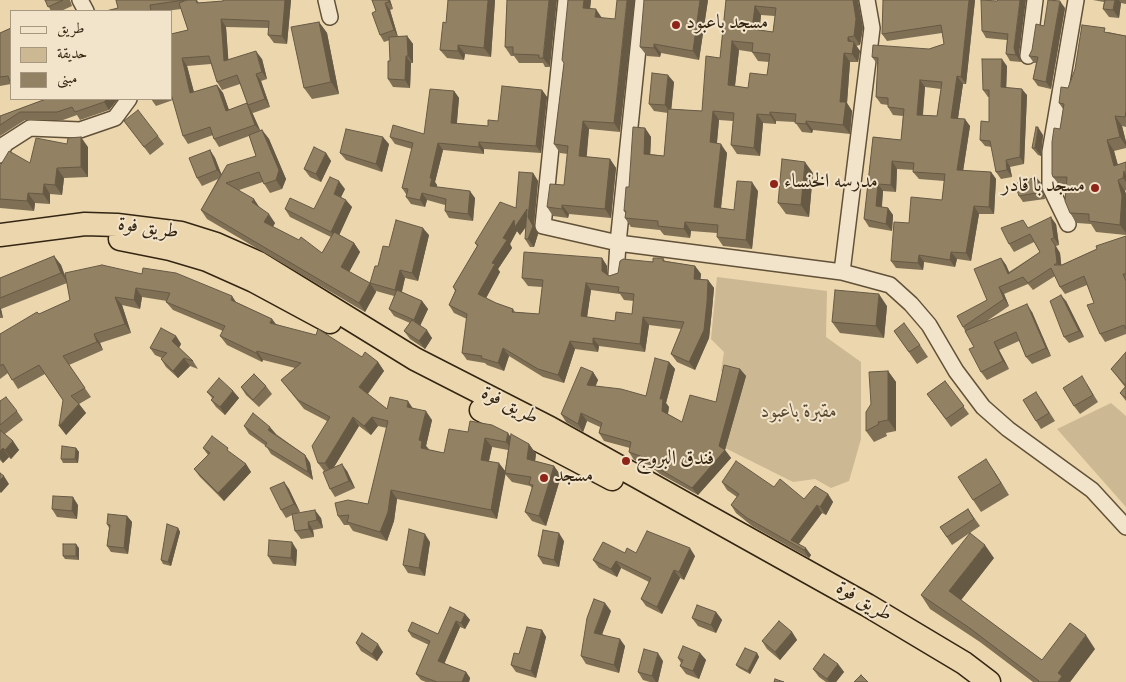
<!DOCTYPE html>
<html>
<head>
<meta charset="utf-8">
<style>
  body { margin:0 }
  #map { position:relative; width:1126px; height:682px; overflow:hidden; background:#ebd6ad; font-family:"Sorts Mill Goudy",Amiri,serif }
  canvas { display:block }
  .legend { position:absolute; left:10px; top:10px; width:162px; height:90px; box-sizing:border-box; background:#f2e4ca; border:1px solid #a69880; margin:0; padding:6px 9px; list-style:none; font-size:15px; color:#342512 }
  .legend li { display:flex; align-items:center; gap:10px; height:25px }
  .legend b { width:25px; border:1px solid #a69880 }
</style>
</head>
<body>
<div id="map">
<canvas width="1126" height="682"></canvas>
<ul class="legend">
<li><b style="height:6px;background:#f2e4ca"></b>طريق</li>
<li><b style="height:14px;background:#ccb893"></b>حديقة</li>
<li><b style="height:14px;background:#938163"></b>مبنى</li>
</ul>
</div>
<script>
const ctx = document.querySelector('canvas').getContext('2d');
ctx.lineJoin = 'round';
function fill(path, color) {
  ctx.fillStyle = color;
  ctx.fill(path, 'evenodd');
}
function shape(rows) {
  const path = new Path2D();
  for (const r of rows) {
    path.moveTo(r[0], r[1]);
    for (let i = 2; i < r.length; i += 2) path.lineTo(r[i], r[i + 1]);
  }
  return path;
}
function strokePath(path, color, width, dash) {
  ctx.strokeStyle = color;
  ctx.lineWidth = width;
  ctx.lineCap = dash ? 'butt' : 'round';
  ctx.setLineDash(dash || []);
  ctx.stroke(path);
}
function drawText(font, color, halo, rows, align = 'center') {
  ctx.font = font + ' "Sorts Mill Goudy",Amiri,serif';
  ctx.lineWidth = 4;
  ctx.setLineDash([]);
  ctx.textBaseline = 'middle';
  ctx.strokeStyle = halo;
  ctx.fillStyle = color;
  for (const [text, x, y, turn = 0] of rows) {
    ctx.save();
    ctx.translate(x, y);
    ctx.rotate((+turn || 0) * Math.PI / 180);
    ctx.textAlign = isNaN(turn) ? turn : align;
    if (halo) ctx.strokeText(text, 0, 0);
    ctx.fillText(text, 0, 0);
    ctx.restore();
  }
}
fill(shape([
  [717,277,827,291,826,337,861,362,861,439,849,481,831,488,815,479,793,482,723,447,744,377,721,371,724,352,711,339],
  [1111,403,1126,416,1126,507,1057,429]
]), '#ccb893');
const minor = shape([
  [80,0,86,11],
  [326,0,330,17],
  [566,0,543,226,618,243,842,272,890,285,911,304,929,325,956,371,983,407,1008,429,1092,490,1126,527],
  [1028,56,1035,0],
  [0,155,5,144,30,128,80,130,115,118,129,99],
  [1068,224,1050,187,1050,152,1076,0],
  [842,272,872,28,867,0],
  [616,275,618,243,643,0]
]);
const highway = shape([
  [0,235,85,224,117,225,181,233,216,244,259,263,415,359,550,428,867,605,964,663,989,682],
  [120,239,170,249,207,260,254,281,330,322],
  [481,410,612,479]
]);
strokePath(minor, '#625139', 18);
strokePath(highway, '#342512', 25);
strokePath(minor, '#f2e4ca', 15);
strokePath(highway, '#ebd6ad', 22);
fill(shape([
  [45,0,70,0,72,6,61,11,51,11],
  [116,0,197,0,199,3,223,1,223,0,291,0,287,44,274,43,268,35,269,28,226,27,228,59,262,59,267,79,261,81,270,107,253,113,252,112,260,131,262,130,269,139,286,179,282,189,270,193,263,182,239,190,260,208,275,223,273,227,322,253,331,237,290,217,285,209,314,209,345,189,341,197,352,207,339,235,354,243,360,252,349,272,370,283,378,266,389,247,429,235,418,281,405,278,402,292,422,301,428,309,420,326,432,338,425,349,410,339,404,331,410,323,394,316,389,309,394,296,376,291,376,292,365,312,207,219,201,210,218,179,202,186,197,178,210,150,215,158,221,174,256,156,249,136,219,147,214,139,213,135,188,144,183,136,173,100,156,106,151,99,171,99,171,34,188,30,181,9,166,11,106,11,118,8],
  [211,64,217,82,222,90,240,84,247,103,229,110,223,93,217,85,194,92,187,66],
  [372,0,390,0,393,9,390,10,398,37,407,36,413,44,413,63,411,63,410,88,393,87,388,79,390,61,390,40,384,42,380,35,376,11],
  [495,0,491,57,465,54,464,60,447,58,440,50,446,23],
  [507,0,550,67,545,67,543,63,519,63,514,56,511,56,505,47],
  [568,0,591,0,590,9,620,132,589,129,586,157,610,159,616,168,611,218,569,214,568,218,553,216,547,207,564,185,568,154,560,153,554,144,564,63],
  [708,0,699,60,661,53,660,57,647,56,640,47],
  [726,0,858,1,863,28,860,45,856,46,860,51,858,62,850,62,847,103,852,111,850,134,813,130,812,133,802,132,795,122,776,121,776,124,763,123,760,156,737,154,731,145,733,121,719,120,717,143,727,153,721,208,734,210,758,191,752,249,723,246,717,237,717,233,691,231,690,238,664,235,660,230,631,227,625,218,626,214,624,211,645,128,651,137,650,154,664,156,668,113,654,111,649,104,674,82,671,109,702,111,720,58],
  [761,15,775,16,773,32,759,30],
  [739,50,752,52,758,61,769,62,767,75,748,88,735,86],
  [975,0,966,84,963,84,958,118,970,126,963,171,991,172,996,179,994,214,979,214,971,261,957,259,955,267,924,262,923,270,896,268,891,261,909,223,942,200,944,181,919,179,913,172,914,170,897,169,896,192,883,191,882,207,888,208,893,215,892,231,869,227,864,219,873,137,901,140,903,116,893,115,888,107,888,105,881,104,876,97,878,65,872,57,929,49,944,44,942,33,887,41,882,34],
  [925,87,941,89,937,116,923,115],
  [1093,0,1126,0,1126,4,1121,3,1119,18,1109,17,1103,9,1104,2],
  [997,1,1019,55,1021,62,1010,61,1006,54,1007,40,986,38,982,31],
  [1065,8,1051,89,1038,86,1033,79,1036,63,1034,63,1029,56,1044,26],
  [319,22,327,33,339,94,312,99,304,88],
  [11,28,11,84,0,86,0,33],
  [1108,32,1126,36,1126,127,1122,126,1126,142,1126,148,1114,151,1118,165,1126,162,1126,190,1125,191,1126,194,1126,235,1096,232,1091,224,1077,223,1070,213,1066,188,1061,187,1053,177,1063,109,1059,103,1068,88],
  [1007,66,1006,88,1027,95,1024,164,1010,167,1012,177,1001,179,996,172,992,147,985,146,980,140,989,122,989,97,988,97,983,90],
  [542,90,547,97,541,153,484,149,484,154,443,150,435,182,437,185,437,187,475,198,473,221,449,218,445,211,445,205,427,200,425,207,411,204,406,197,406,194,402,188,412,149,395,144,390,137,424,134,454,91,459,98,457,123,488,126,498,121],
  [46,99,118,99,109,110,80,120,77,115,63,120,25,120,0,136,0,116],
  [124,121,158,136,164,144,150,155],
  [1043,135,1041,156,1038,155,1032,148],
  [389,144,382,172,346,160,340,153],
  [88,147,88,177,64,178,62,195,50,194,50,204,35,203,34,211,0,208,0,166,30,163],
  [326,153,331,161,321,182,310,177,304,169],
  [533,173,538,181,534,225,538,234,534,247,530,247,525,239,526,227,520,235,517,231,510,244,512,248,498,269,500,272,486,298,496,303,513,309,515,312,539,314,542,287,528,286,522,278,602,258,607,266,607,275,609,276,663,258,665,261,695,266,701,274,700,279,708,280,714,288,712,310,709,338,695,370,677,362,671,354,681,329,649,325,645,352,599,346,598,352,575,349,564,383,543,377,509,356,504,371,487,365,485,363,467,360,462,353,467,319,454,313,449,305,455,291,453,287,477,246,475,243,516,208],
  [591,290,620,294,624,300,634,301,632,314,615,321,587,317],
  [813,173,809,217,786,214,778,203],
  [1041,183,1045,199,1023,202,1019,196],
  [1056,224,1059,245,1056,246,1060,253,1061,265,1126,236,1126,334,1105,342,1100,334,1094,303,1087,285,1065,294,1060,287,1055,276,1033,290,1028,284,1004,294,1009,306,987,321,1032,312,1051,356,1032,364,1026,357,1019,341,999,350,1009,369,987,380,981,372,974,347,963,327,987,300,1001,258,1006,265,1009,272,1040,252,1034,242,1014,252,1009,244,1029,228],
  [54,256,61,265,66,278,236,302,272,319,276,324,362,357,378,362,384,371,368,394,387,409,413,408,432,420,426,446,429,450,444,453,468,432,510,437,529,444,536,454,535,461,554,466,561,476,546,526,532,521,525,512,532,488,530,486,512,482,505,474,497,519,397,499,394,521,387,541,353,531,349,525,344,525,338,516,368,504,387,428,378,426,371,435,359,426,334,467,347,471,355,488,335,497,330,489,324,471,318,463,327,421,304,409,281,380,295,368,263,360,262,362,227,345,220,336,223,331,173,310,166,302,167,301,142,297,140,309,122,305,131,333,100,343,103,350,69,365,91,397,79,404,86,413,66,435,63,400,45,374,18,389,8,373,0,379,0,334,39,314,70,300,67,283,1,309,3,318,0,318,0,278],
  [492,447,508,450,505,471,489,461],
  [1066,301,1084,337,1069,343,1064,337],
  [887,306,884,338,840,333,832,322],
  [894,331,920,345,928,357,917,364],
  [176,336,181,344,179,348,193,361,198,369,190,366,178,378,166,367,161,359,162,358,155,355,150,348],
  [1126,352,1126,401,1120,393,1125,387,1111,369],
  [669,362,675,369,666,403,669,407,668,414,682,422,716,402,740,369,746,376,725,450,731,458,698,495,660,474,649,465,634,460,629,452,630,448,604,441,599,433,600,427,587,421,583,432,566,422,561,414,593,372,598,380,595,386,646,396],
  [888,371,896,382,896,431,886,433,887,436,874,442,866,431,871,404],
  [945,381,969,414,951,427,927,394],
  [1087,384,1098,402,1080,414,1074,406],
  [266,386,272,394,259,407,246,395,241,387],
  [233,391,239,398,225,415,216,407,211,400,212,398,207,392],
  [1041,399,1055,421,1041,429,1036,421],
  [0,401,17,411,23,420,5,434,13,441,19,450,11,459,9,457,3,463,0,460],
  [244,426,276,434,305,455,310,463,313,480,271,454,266,446,249,434],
  [76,448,79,452,78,463,63,463,61,459],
  [203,448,233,455,246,464,251,472,224,501,200,477,194,469,208,455],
  [994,471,1009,495,981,512,973,500],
  [284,482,289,489,300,512,295,514,321,518,323,528,313,530,314,537,301,539,295,531,292,515,286,518,281,510],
  [722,482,774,487,804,499,828,494,833,502,826,515,822,513,799,544,811,555,809,558,752,526,736,513,731,505,737,497,727,490],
  [78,505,77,519,57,517,52,509],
  [968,509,980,526,952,545,940,527],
  [127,516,132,522,128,554,111,552,107,546,109,528,107,524],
  [178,528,180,532,171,566,163,564,161,560],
  [564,541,559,567,543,564,538,556],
  [430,542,425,576,408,573,403,565],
  [79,548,79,560,65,559,63,556],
  [297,550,296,566,273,564,268,556],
  [625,553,636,553,695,556,684,580,680,578,662,614,646,606,641,599,649,582,621,568,617,577,599,568,593,560],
  [994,558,961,600,1042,660,1095,649,1070,682,1033,682,980,642,930,609,921,595],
  [611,611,602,634,625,646,619,673,586,664,581,656],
  [716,612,722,620,716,633,698,626,692,618],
  [465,614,470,620,465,629,460,627,444,663,466,672,470,678,469,682,426,682,421,680,416,674,429,645,412,637,408,631,438,634],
  [542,630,546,637,536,678,516,672,511,665,519,654],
  [792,632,797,640,780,660,767,649,762,641],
  [356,643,383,652,377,661,361,651],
  [700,653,706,660,699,679,686,674,680,666,681,663,678,658],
  [757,653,759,657,750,674,739,668,736,665],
  [663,661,658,682,650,682,643,680,638,672],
  [838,664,844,672,836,682,826,682,819,677,813,669]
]), '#7e6f55');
fill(shape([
  [285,0,291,0,287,44,282,36],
  [388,0,390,0,393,9,389,2],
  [488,0,495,0,491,57,484,48],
  [549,0,557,0,550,67,543,58],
  [584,0,591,0,589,17,583,8],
  [627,0,635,0,620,132,614,123],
  [700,0,708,0,699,60,693,51],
  [853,0,858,0,863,28,860,45,854,36],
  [969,0,975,0,966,84,961,77],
  [1020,0,1026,0,1019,55,1021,62,1016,55,1014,48],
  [1115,0,1119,0,1121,3,1119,18,1113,10],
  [1060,1,1065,8,1051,89,1046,82],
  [385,3,390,10,398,37,394,30],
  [755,6,761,15,759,38,752,29],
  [596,9,602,18,595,17],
  [221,19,226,27,229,68,224,61],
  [319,22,327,33,339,94,331,82],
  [407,36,413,44,413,63,408,56],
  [848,37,853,44,854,42,860,51,858,62,852,54,848,41],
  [732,41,739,50,734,94,728,85],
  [654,44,661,53,660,57,654,48],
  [458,45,465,54,464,60,458,51],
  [256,51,262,59,267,79,262,72],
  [844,53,850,62,847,103,852,111,850,134,843,125,840,102],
  [406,56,411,63,410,88,405,80],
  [182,58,187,66,196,100,190,93],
  [1002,59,1007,66,1006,94,1001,87],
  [256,74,261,81,270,107,265,99],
  [668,75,674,82,671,113,665,105],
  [957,76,963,84,957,125,951,118],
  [920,80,925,87,922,122,917,115],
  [217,85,223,93,232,119,226,111],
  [1022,89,1027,95,1024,164,1020,157],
  [542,90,547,97,541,153,536,146],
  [454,91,459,98,456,130,451,123],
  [107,99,118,99,109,110,104,102],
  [247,103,252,112,261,132,255,125],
  [713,111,719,120,716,151,710,142],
  [770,112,776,121,776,124,770,115],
  [757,114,763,123,760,156,754,148],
  [1115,116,1122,126,1126,142,1126,146,1120,137],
  [965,119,970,126,962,178,957,170],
  [583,121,589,129,586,165,579,156],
  [806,121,813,130,812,133,806,124],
  [1038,127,1043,135,1041,156,1035,148],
  [645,128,651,137,650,162,644,154],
  [262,130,269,139,286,179,282,189,276,180],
  [81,137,88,147,88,177,81,167],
  [383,137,389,144,382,172,376,164],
  [1107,140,1114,151,1121,177,1114,166],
  [479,142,484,149,484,154,479,147],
  [438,143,443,150,435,182,437,185,435,194,430,186,430,178],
  [721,144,727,153,720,216,714,207],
  [210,150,215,158,223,178,217,170],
  [326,153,331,161,321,182,316,174],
  [610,159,616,168,611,218,605,209],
  [1006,160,1010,167,1012,177,1007,170],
  [892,161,897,169,896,192,891,185],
  [805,162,813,173,809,217,801,205],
  [57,168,64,178,62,195,55,185],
  [1124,171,1126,174,1126,182,1123,178],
  [991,172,996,179,994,214,989,207],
  [533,173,538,181,534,225,538,234,534,247,528,239,530,221,520,235,517,231,510,244,512,248,498,269,500,272,484,302,478,294],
  [1036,177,1041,183,1045,199,1041,192],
  [1118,180,1125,191,1126,194,1126,233,1120,225],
  [339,181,345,189,339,201,334,194],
  [752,182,758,191,752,249,746,240],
  [44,184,50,194,50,204,43,194],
  [878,184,883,191,881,214,876,206],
  [470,191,475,198,473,221,468,214],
  [28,193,35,203,34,211,27,201],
  [422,193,427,200,425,207,420,200],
  [254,199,260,208,252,202],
  [346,200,352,207,337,240,331,232],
  [562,205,569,214,568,218,562,209],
  [974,206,979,214,971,261,966,253],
  [888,208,893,215,892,231,886,224],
  [269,214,275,223,270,231,264,222],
  [1051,217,1056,224,1059,245,1054,238],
  [685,222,691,231,690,238,684,229],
  [423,228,429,235,418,281,412,273],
  [1051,239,1060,253,1062,271,1057,263],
  [354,243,360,252,347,276,341,267],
  [951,252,957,259,955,267,950,260],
  [919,255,924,262,923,270,918,263],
  [54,256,61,265,67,282,61,273],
  [602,258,607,266,607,279,602,271],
  [1001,258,1006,265,1013,281,1008,274],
  [695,266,701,274,700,287,694,279],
  [400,270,405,278,400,298,395,290],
  [708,280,714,288,712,310,709,338,695,370,689,362],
  [370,283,376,292,365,312,359,303],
  [586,283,591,290,586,324,581,316],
  [999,287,1004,294,1009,306,1004,299],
  [136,288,142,297,140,309,134,300],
  [879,294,887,306,884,338,876,326],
  [1061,295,1066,301,1084,337,1079,331],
  [232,296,238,305,231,300],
  [115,297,122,305,131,333,125,324],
  [422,301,428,309,419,328,414,320],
  [1027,304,1032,312,1051,356,1046,348],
  [0,307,1,309,3,318,0,313],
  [643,317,649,325,645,352,640,344],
  [272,319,278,328,270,323],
  [427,330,432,338,425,349,419,341],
  [94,334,100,343,103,350,97,342],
  [176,336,181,344,178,349,172,341],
  [593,338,599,346,598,352,593,344],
  [570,341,575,349,564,383,558,375],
  [994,342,999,350,1009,369,1003,361],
  [503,348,509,356,504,371,498,363],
  [257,351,263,360,262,362,256,353],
  [184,358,190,366,178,378,173,371],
  [378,362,384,371,366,396,359,387],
  [669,362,675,369,666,403,669,407,667,419,662,411,660,399],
  [740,369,746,376,725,450,731,458,698,495,692,488],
  [888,371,896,382,896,431,888,420],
  [593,372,598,380,593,393,587,385],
  [233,391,239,398,225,415,220,407],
  [408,401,414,410,407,407],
  [79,404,86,413,66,435,59,426],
  [426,411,432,420,426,446,429,449,421,448,419,440],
  [581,413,587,421,583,432,578,424],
  [353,417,359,426,331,472,325,463],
  [372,417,378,426,371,435,364,426],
  [270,427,276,434,273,438,268,430],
  [508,433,514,442,513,451,506,442],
  [485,438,492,447,487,469,481,460],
  [13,441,19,450,11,459,5,450],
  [529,444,536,454,534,469,527,459],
  [3,448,9,457,3,463,0,458,0,451],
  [76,448,79,452,78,463,75,459],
  [305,455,310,463,313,480,308,472],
  [986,459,994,471,1009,495,1001,483],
  [499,463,506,472,497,519,491,510],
  [246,464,251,472,224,501,218,493],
  [342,464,347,471,355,488,349,481],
  [554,466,561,476,546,526,539,516],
  [4,476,9,484,1,493,0,492,0,480],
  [284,482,289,489,300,512,294,504],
  [391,490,397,499,394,521,387,541,380,532],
  [828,494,833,502,826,515,820,507],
  [73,497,78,505,77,519,72,511],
  [817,505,822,513,797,546,791,540],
  [315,510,321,518,323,528,317,520],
  [127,516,132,522,128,554,124,548],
  [308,522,313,530,314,537,309,529],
  [178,528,180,532,171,566,168,562],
  [559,533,564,541,559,567,554,560],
  [425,534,430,542,425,576,419,568],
  [292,542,297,550,296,566,291,558],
  [76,544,79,548,79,560,76,556],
  [985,545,994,558,958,604,949,591],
  [690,548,695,556,684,580,679,572],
  [806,548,811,555,809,558,804,550],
  [616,561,621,568,617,577,611,569],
  [674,570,680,578,662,614,657,607],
  [605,603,611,611,600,640,594,633],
  [716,612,722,620,716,633,711,625],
  [465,614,470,620,465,629,461,623],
  [456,621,460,627,443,667,438,661],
  [542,630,546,637,536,678,531,671],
  [792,632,797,640,780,660,775,652],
  [1086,635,1095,649,1070,682,1058,682,1058,673],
  [620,639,625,646,619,673,614,665],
  [378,644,383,652,377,661,372,654],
  [658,653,663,661,658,682,656,682,652,676],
  [700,653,706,660,699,679,693,671],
  [757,653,759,657,750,674,748,671],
  [838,664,844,672,836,682,829,682,827,679],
  [466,672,470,678,469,682,462,682]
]), '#675a45');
const building = shape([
  [45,0,63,0,48,7,45,0],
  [116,0,184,0,150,5,151,11,106,11,118,8,116,0],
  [187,0,196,0,197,3,223,1,223,0,285,0,282,36,268,35,269,21,221,19,224,61,256,51,262,72,256,74,265,99,248,105,237,75,217,82,209,56,182,58,190,93,217,85,226,111,247,103,255,125,214,139,210,127,183,136,171,94,171,34,188,30,179,3,187,0],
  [372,0,388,0,389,2,385,3,394,30,380,35,372,13,376,11,372,0],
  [448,0,488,0,484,48,458,45,458,51,440,50,443,22,446,23,448,0],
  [507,0,549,0,543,58,539,58,539,55,513,54,513,47,505,47,507,0],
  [568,0,584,0,583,8,596,9,595,17,615,19,617,0,627,0,614,123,583,121,579,156,610,159,605,209,562,205,562,209,547,207,550,184,564,185,568,146,554,144,564,63,562,60,568,0],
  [644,0,700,0,693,51,654,44,654,48,640,47,644,0],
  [726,0,853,0,856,19,854,36,848,37,848,41,854,42,852,54,844,53,840,102,846,102,843,125,806,121,806,124,795,123,796,114,770,112,770,115,757,114,754,148,731,145,734,113,713,111,710,142,721,144,714,207,734,210,737,181,752,182,746,240,717,237,718,225,685,222,684,229,658,226,658,221,625,218,626,211,624,211,626,187,629,187,633,127,645,128,644,154,664,156,668,109,702,111,706,56,720,58,726,0],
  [755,6,776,8,773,32,752,29,755,6],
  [732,41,753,43,752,52,770,54,767,75,750,73,748,88,728,85,732,41],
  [883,0,969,0,961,77,957,76,951,118,965,119,957,170,991,172,989,207,974,206,966,253,951,252,950,260,919,255,918,263,891,261,894,222,909,223,911,197,942,200,945,174,913,172,914,163,892,161,891,185,878,184,876,206,888,208,886,224,864,219,873,137,901,140,904,109,888,107,888,98,876,97,878,58,872,57,873,45,929,49,944,44,941,25,882,34,883,0],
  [920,80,942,82,937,116,917,115,920,80],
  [981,0,997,1,998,0,1020,0,1014,48,1016,55,1006,54,1008,34,982,31,981,0],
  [1048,0,1060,1,1046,82,1033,79,1038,57,1029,56,1032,50,1036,24,1044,26,1048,0],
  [1105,0,1115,0,1113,10,1103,9,1105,0],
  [319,22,331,82,304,88,291,27,319,22],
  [1082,25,1105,28,1104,32,1126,36,1126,111,1125,117,1115,116,1120,137,1107,140,1114,166,1126,162,1126,176,1124,171,1123,178,1118,180,1122,196,1120,225,1089,221,1089,214,1070,213,1065,201,1067,177,1053,177,1052,174,1052,142,1054,128,1060,129,1064,104,1059,103,1061,87,1068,88,1075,69,1082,25],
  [11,28,11,82,10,82,8,76,0,77,0,33,11,28],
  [407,36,408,56,406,56,405,80,388,79,388,61,390,61,389,37,407,36],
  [982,59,1002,59,1001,87,1022,89,1020,157,1006,160,1007,170,996,172,990,141,980,140,981,121,989,122,989,90,983,90,982,59],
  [652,73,668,75,665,105,649,104,652,73],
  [502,86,542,90,536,146,479,142,479,147,438,143,430,178,432,178,430,186,470,191,468,214,445,211,446,199,422,193,420,200,406,197,408,189,402,188,413,143,390,137,393,125,424,134,430,89,454,91,451,123,488,126,488,120,498,121,502,86],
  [46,99,107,99,104,102,75,112,72,107,57,112,20,112,0,125,0,116,46,99],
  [138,110,158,136,144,147,124,121,138,110],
  [1036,127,1038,127,1035,148,1032,148,1036,127],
  [346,129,383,137,376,164,340,153,346,129],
  [262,130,279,170,276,180,264,184,259,172,226,183,254,199,252,202,269,214,264,222,299,240,301,237,322,253,334,232,354,243,341,267,370,283,359,303,201,210,227,165,256,156,249,135,262,130],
  [81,137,81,167,57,168,55,185,44,184,43,194,28,193,27,201,0,199,0,166,9,151,30,163,36,138,67,144,68,138,81,137],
  [314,147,326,153,316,174,304,169,314,147],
  [210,150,217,170,197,178,189,158,210,150],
  [782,159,805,162,801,205,778,203,782,159],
  [519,172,533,173,528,217,533,226,528,239,525,239,527,209,515,227,514,220,503,238,507,240,492,263,495,264,478,294,496,303,513,309,512,312,539,314,543,280,522,278,524,252,602,258,602,271,609,276,618,273,620,261,623,259,653,262,653,258,663,258,663,261,695,266,694,279,708,280,707,302,704,330,689,362,671,354,684,322,643,317,640,344,593,338,593,344,570,341,558,375,538,369,503,348,498,363,481,358,482,356,462,353,467,314,449,305,456,290,453,287,478,245,475,243,500,202,516,208,519,172],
  [586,283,619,287,618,292,634,294,632,314,616,312,615,321,581,316,586,283],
  [330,177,339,181,334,194,346,200,331,232,285,209,290,198,314,209,330,177],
  [1036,177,1041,192,1019,196,1015,184,1036,177],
  [1051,217,1054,238,1051,239,1055,245,1057,263,1054,265,1062,265,1097,249,1096,246,1126,236,1126,274,1123,274,1126,281,1126,329,1124,325,1100,334,1087,305,1094,303,1084,276,1060,287,1051,268,1028,283,1023,277,999,287,1004,299,963,327,957,316,987,300,974,269,1001,258,1008,274,1040,252,1030,234,1009,244,1001,228,1023,220,1028,228,1051,217],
  [396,220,423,228,412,273,400,270,395,290,370,283,375,266,378,266,383,246,389,247,396,220],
  [54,256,61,273,0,298,0,278,54,256],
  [102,265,142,274,143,268,176,273,232,296,231,300,272,319,270,323,316,335,318,329,362,357,365,352,378,362,359,387,387,409,390,397,408,401,407,407,426,411,419,440,422,441,421,448,444,453,449,429,468,432,470,421,492,425,508,433,506,442,485,438,481,460,499,463,491,510,391,490,388,512,380,532,347,522,349,515,338,516,335,503,348,500,368,504,388,421,372,417,364,426,353,417,325,463,318,463,312,446,330,417,298,400,281,380,301,363,257,351,256,353,220,336,225,326,166,302,170,293,136,288,134,300,115,297,125,324,94,334,97,342,63,356,85,388,71,396,79,404,59,426,63,400,39,365,12,380,3,364,0,366,0,334,37,312,39,314,70,300,65,273,102,265],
  [397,290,422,301,414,320,389,309,397,290],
  [835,290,879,294,876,326,832,322,835,290],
  [1061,295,1079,331,1064,337,1050,301,1061,295],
  [1027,304,1046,348,1026,357,1016,332,994,342,1003,361,981,372,969,349,974,347,965,331,1027,304],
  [412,320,427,330,419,341,404,331,412,320],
  [904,323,920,345,909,352,894,331,904,323],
  [161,328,176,336,172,341,193,361,184,358,173,371,161,359,167,353,150,348,161,328],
  [1126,352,1126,398,1120,393,1126,386,1111,369,1126,352],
  [655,358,669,362,660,399,663,399,662,411,682,422,690,395,716,402,724,365,740,369,719,446,725,450,692,488,654,466,643,457,629,452,631,442,599,433,602,423,581,413,578,424,561,414,581,367,593,372,587,385,621,389,646,396,655,358],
  [888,371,888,420,878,422,879,424,866,431,866,412,871,404,869,372,888,371],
  [254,374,266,386,253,400,241,387,254,374],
  [1082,376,1093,395,1074,406,1063,388,1082,376],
  [219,378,233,391,220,407,211,400,214,397,207,392,219,378],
  [945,381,964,406,946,419,927,394,945,381],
  [1036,392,1049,413,1036,421,1023,400,1036,392],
  [6,397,17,411,0,425,0,401,6,397],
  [253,413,270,427,268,430,305,455,308,472,265,446,267,443,244,426,253,413],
  [0,430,13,441,5,450,3,448,0,451,0,430],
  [511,434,529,444,527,459,554,466,539,516,525,512,533,485,529,484,531,477,505,473,511,434],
  [212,436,228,448,227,450,246,464,218,493,194,469,210,453,203,448,212,436],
  [62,446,76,448,75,459,61,459,62,446],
  [986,459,1001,483,973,500,958,477,986,459],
  [736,461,774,487,780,479,804,499,815,486,828,494,820,507,817,505,791,540,806,548,804,550,747,518,731,505,739,494,722,482,736,461],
  [342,464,349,481,330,489,323,472,342,464],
  [0,473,4,476,0,480,0,473],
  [284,482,294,504,281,510,270,488,284,482],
  [53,496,73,497,72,511,52,509,53,496],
  [968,509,974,519,947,537,940,527,968,509],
  [315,510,317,520,308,522,309,529,295,531,292,514,315,510],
  [108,514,127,516,124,548,107,546,110,525,107,524,108,514],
  [167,524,178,528,168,562,161,560,167,524],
  [409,529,425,534,419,568,403,565,409,529],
  [543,530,559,533,554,560,538,556,543,530],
  [647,531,690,548,679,572,674,570,657,607,641,599,651,578,616,561,611,569,593,560,603,542,625,553,627,548,636,553,647,531],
  [970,533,985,545,949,591,1042,660,1070,623,1086,635,1058,673,1062,676,1058,682,1038,682,1039,681,971,629,921,595,970,533],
  [269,540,292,542,291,558,268,556,269,540],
  [63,544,76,544,76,556,63,556,63,544],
  [594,599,605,603,594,633,620,639,614,665,581,656,587,618,594,599],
  [697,605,716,612,711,625,692,618,697,605],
  [450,607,465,614,461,623,456,621,438,661,466,672,462,682,437,682,416,674,430,641,408,631,412,622,438,634,450,607],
  [779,621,792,632,775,652,762,641,779,621],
  [527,627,542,630,531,671,511,665,514,653,519,654,527,627],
  [362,633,378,644,372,654,356,643,362,633],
  [683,646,700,653,693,671,680,666,683,660,678,658,683,646],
  [745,648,757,653,748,671,736,665,745,648],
  [644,649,658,653,652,676,638,672,644,649],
  [824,654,838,664,827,679,813,669,824,654],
  [861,675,868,682,854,682,861,675],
  [775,679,784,682,774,682,775,679]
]);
fill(building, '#938163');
strokePath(building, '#675a45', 1);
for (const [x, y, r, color] of [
  [676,25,5,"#8f2418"],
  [774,184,5,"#8f2418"],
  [1095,188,5,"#8f2418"],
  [626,461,5,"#8f2418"],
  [544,478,5,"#8f2418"]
]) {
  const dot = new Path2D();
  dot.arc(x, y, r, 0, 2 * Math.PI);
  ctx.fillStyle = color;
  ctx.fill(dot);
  strokePath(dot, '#f2e4ca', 2);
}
drawText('20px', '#342512', '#f2e4ca', [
  ["مسجد باعبود",686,25],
  ["مدرسه الخنساء",784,184],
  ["مسجد با قادر",1085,188,"right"],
  ["فندق البروج",636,461],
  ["مسجد",554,478]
], 'left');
drawText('20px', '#342512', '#f2e4ca', [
  ["طريق فوة",148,230,8],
  ["طريق فوة",509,407,27],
  ["طريق فوة",863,603,30]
]);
drawText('italic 20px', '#5a4a32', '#f2e4ca', [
  ["مقبرة باعبود",799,414]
]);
</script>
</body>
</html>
